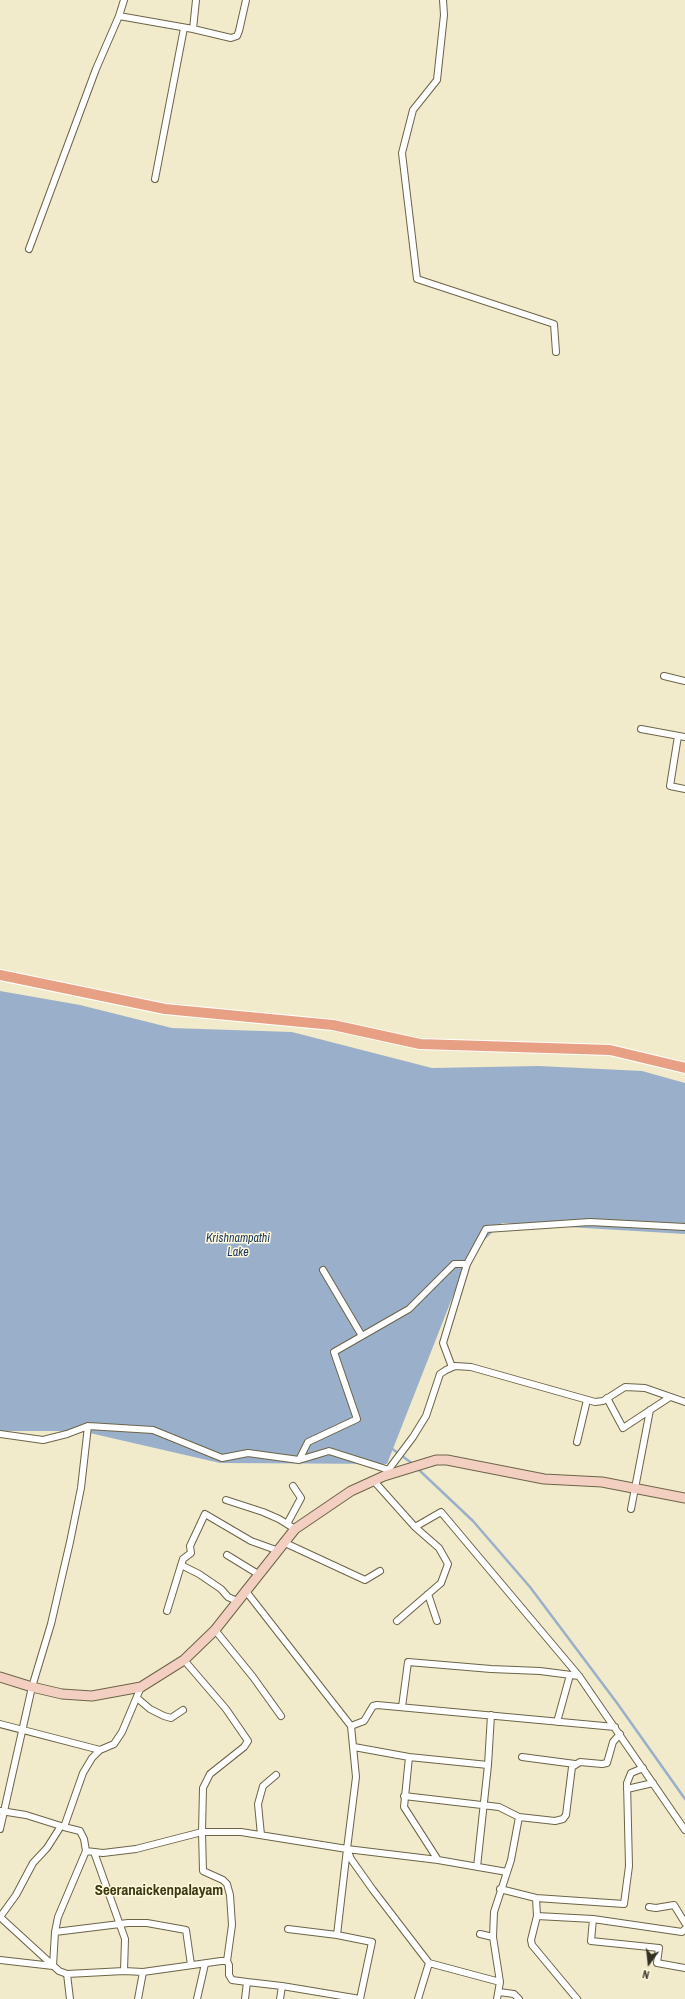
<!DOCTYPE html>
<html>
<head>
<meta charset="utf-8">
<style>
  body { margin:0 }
  #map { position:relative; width:685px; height:1999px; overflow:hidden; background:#f2ebcb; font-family:"Archivo Narrow",sans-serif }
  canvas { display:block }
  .north { position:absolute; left:629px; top:1943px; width:40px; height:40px; -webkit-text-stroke:3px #fef8de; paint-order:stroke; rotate:195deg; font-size:11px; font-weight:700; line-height:16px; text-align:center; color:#322f23 }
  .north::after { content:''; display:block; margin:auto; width:14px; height:18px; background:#322f23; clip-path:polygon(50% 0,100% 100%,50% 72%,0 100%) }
</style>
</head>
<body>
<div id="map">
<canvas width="685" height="1999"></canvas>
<div class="north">N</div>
</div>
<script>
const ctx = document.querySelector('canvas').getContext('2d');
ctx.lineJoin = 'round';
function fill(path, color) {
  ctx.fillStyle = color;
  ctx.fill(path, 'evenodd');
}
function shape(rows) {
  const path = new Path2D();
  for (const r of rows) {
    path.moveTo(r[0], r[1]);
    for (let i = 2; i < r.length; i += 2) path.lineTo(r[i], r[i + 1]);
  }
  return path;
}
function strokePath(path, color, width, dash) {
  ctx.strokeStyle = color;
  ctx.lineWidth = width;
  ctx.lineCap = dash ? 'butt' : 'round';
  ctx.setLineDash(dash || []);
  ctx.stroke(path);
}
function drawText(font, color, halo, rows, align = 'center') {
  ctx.font = font + ' "Archivo Narrow",sans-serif';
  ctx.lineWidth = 3;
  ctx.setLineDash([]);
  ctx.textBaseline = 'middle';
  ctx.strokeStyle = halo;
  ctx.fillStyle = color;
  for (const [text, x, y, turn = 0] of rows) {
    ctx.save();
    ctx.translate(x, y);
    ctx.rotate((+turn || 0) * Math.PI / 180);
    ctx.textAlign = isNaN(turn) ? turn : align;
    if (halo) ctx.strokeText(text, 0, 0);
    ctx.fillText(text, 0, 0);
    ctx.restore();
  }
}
fill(shape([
  [0,991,80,1005,172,1028,292,1032,432,1068,539,1066,642,1071,685,1083,685,1234,502,1223,469,1255,387,1464,220,1463,81,1431,0,1431]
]), '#9ab0ca');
strokePath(shape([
  [391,1448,413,1464],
  [418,1469,473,1521,530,1587,617,1703,685,1799]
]), '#9ab0ca', 2.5);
const street = shape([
  [443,0,444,15,437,80,413,110,402,153,417,279,554,324,556,352],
  [119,16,124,0],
  [193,29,196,0],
  [155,179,184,28],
  [29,249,96,69,119,16,193,29,231,38,237,36,239,31,246,0],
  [664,676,685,681],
  [641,729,685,737],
  [678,736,670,786,685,789],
  [323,1270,362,1336],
  [452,1367,443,1343,467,1264,486,1229,590,1222,685,1227],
  [607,1398,623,1428,670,1397],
  [0,1434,43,1440,67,1434,88,1426,153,1430,222,1458,248,1453,299,1460,329,1451,389,1470],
  [577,1442,587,1400],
  [299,1460,308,1442,357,1419,334,1352,409,1309,454,1264,467,1264],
  [386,1473,413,1437,426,1416,440,1374,446,1370,455,1366,471,1367,595,1402,603,1401,625,1387,645,1388,685,1402],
  [373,1480,415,1527,441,1512,579,1676,685,1830],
  [226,1500,263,1512,279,1519,295,1529],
  [631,1509,650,1410],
  [287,1524,301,1498,293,1486],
  [283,1542,365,1580,380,1571],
  [227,1555,258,1574],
  [181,1565,199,1574,221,1589,228,1597,237,1601],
  [428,1594,437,1621],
  [167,1611,183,1559,191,1553,190,1546,205,1514,251,1541,276,1550],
  [397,1621,441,1583,448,1564,439,1548,415,1527],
  [215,1630,253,1677,281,1716],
  [184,1660,226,1709,248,1741,244,1747,210,1774,203,1788,202,1832,241,1832,347,1849,356,1777,351,1726,245,1590],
  [141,1687,122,1732,114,1744,100,1750,92,1758,83,1773,64,1827,80,1831,84,1839,86,1851,103,1853,136,1849,202,1832,203,1871,223,1880,227,1884,230,1895,232,1925,227,1961,229,1965,229,1975,232,1980,247,1982,245,1999],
  [137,1698,150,1709,164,1716,171,1718,183,1710],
  [402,1707,408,1662,491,1669,540,1671,579,1676],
  [557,1722,570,1675],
  [0,1724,100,1750],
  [351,1726,364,1721,373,1706,377,1705,615,1727],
  [354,1747,409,1757,488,1765],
  [409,1757,404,1807,438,1860,507,1872],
  [522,1757,575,1764],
  [627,1789,653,1783],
  [404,1796,499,1807,519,1817,555,1821,563,1819,566,1815,572,1767,580,1762,602,1764,607,1763,613,1742,620,1734],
  [1,1811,26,1815,61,1826],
  [0,1829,32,1687,51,1624,70,1542,81,1488,88,1426],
  [261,1835,258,1804,263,1786,276,1775],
  [347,1849,438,1860],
  [94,1852,125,1939,124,1971,143,1972],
  [477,1867,488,1765,491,1715],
  [500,1889,536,1898,624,1904,629,1866,627,1783,631,1773,643,1768],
  [536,1898,537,1916,531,1940,532,1945,577,1999],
  [649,1907,656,1908,674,1905,685,1923],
  [537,1916,593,1919,682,1932,685,1929],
  [0,1917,59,1971,67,1974,70,1999],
  [0,1917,16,1895,33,1863,47,1848,61,1826,64,1827],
  [593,1919,591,1941,659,1948,657,1963,685,1968],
  [288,1929,337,1935,372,1942,360,1999],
  [55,1932,128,1923,147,1923,186,1930,191,1965],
  [480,1934,493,1937],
  [337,1935,347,1849,351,1859,373,1890,429,1963,500,1982],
  [0,1960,53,1966,55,1932,58,1917,86,1851],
  [67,1974,124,1971],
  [247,1982,282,1986,360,1999],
  [499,1992,514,1994,519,1999],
  [138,1999,143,1972,221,1961,227,1961],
  [197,1999,205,1964],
  [280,1999,282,1986],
  [418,1999,429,1963],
  [497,1999,500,1982,493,1937,494,1912,511,1860,519,1817]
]);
const secondary = shape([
  [0,1677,32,1687,62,1694,92,1696,141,1687,184,1660,215,1630,295,1529,351,1491,384,1476,436,1460,447,1460,544,1479,602,1482,685,1498]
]);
const primary = shape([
  [0,975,165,1009,333,1025,420,1044,610,1050,685,1068]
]);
strokePath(street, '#6b6448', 8);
strokePath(secondary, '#6b6448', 11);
strokePath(primary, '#fff', 12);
strokePath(street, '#fff', 6);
strokePath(secondary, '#f3cfc2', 9);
strokePath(primary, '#e8a085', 10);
drawText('italic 12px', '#16365a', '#fef8de', [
  ["Krishnampathi",238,1239],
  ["Lake",238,1253]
]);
drawText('bold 15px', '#3a390f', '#fef8de', [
  ["Seeranaickenpalayam",159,1891]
]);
</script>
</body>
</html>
